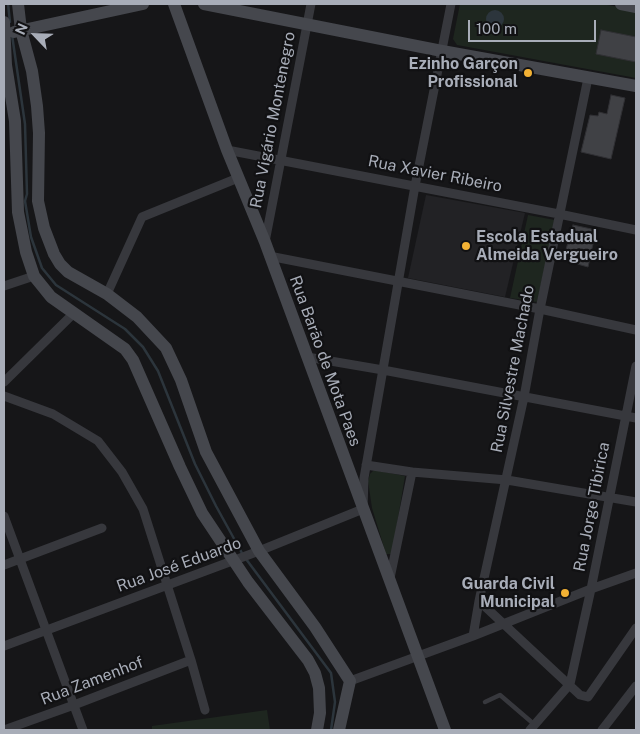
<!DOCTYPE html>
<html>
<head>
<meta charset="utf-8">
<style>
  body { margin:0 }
  #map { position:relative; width:640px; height:734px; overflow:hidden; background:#161618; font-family:"Public Sans",sans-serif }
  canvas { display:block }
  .frame { position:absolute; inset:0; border:5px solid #a8adb8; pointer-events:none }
  .north { position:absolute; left:10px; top:10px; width:50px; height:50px; -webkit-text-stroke:4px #111113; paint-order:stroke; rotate:294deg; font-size:14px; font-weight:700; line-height:20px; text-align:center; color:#a8adb8 }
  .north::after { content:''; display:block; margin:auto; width:18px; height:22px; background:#a8adb8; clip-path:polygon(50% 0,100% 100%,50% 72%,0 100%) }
  .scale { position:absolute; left:468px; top:20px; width:128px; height:22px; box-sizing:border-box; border:2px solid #a8adb8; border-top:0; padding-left:6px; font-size:15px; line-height:18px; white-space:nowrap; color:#a8adb8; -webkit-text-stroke:4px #111113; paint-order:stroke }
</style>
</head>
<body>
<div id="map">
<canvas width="640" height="734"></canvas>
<div class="frame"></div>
<div class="north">N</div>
<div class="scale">100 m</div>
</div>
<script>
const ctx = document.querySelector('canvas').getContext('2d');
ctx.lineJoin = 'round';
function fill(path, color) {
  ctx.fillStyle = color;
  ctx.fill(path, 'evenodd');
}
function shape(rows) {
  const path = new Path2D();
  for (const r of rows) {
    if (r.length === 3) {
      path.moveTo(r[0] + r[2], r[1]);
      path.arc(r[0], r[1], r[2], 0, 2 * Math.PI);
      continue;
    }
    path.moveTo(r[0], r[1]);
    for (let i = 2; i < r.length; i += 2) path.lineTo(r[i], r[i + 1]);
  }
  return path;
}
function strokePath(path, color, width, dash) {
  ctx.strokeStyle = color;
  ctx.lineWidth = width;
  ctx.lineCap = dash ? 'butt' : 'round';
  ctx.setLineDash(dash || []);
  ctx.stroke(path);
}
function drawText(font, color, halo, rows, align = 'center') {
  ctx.font = font + ' "Public Sans",sans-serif';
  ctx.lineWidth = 4.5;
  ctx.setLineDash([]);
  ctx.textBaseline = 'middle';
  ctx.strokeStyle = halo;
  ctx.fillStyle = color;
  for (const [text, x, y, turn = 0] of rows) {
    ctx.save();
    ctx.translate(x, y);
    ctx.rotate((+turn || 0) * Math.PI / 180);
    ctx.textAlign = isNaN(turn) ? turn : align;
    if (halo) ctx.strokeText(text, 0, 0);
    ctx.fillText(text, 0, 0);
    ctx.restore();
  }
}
fill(shape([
  [426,195,525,213,505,297,408,278]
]), '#222225');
fill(shape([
  [460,4,602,4,636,10,636,78,457,45,453,39],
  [528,215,555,220,537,302,510,298],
  [374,470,405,476,392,554,386,554,372,508,368,481,370,474],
  [267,710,270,730,152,730,152,726]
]), '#1e261f');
fill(shape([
  [495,19,9]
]), '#2c353c');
strokePath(shape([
  [8,4,10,22],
  [12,35,25,124,27,194,25,201,31,237,42,268,56,285,125,329,143,347,158,371,195,464,216,506,243,555],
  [246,559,331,673,335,702,331,730]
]), '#2c353c', 2.5);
const building = shape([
  [601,30,636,37,636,62,596,54,601,30],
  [611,95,625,98,611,159,581,152,590,115,598,116,599,112,607,114,611,95],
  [573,225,596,230,588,267,563,260,573,225]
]);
fill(building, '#404145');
strokePath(building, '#303034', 1);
strokePath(shape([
  [485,702,500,695,535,725]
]), '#37383d', 4.5);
strokePath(shape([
  [227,150,559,214,636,230],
  [265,242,311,4],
  [269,256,540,309,636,330],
  [4,286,34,276],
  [107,294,142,217,238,178],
  [307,357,383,370,636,418],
  [4,382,74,313],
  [4,396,53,414,98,441,122,472,143,509,191,660,205,710],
  [366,465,412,472,507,480,636,502],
  [4,516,83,730],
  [4,565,102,528],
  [390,578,412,472],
  [479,601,580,695,588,697,636,628],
  [473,636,479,601,524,397,540,309,588,78],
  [4,646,259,551,363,509,364,478,415,186,451,4],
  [350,681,473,636,591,589,636,573],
  [4,730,74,705,191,660],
  [530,730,570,684,591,589,636,366],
  [602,730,636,686]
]), '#37383d', 9);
strokePath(shape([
  [18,4,21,30,32,71,37,106,39,133,38,201,44,228,54,254,60,264,68,272,107,294,137,317,166,348,181,380,206,452,259,551,315,627,350,681,339,730],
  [174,4,227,150,265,242,445,730],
  [204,4,442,51,636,86],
  [621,4,636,7],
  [4,22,6,65,15,121,18,212,26,252,34,276,51,297,125,349,133,360,180,467,202,513,248,582,308,660,315,673,319,688,320,713,317,730],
  [14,32,143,4]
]), '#45474d', 12);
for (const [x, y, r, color] of [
  [528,73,5,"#f2b134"],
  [466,246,5,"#f2b134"],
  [565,593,5,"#f2b134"]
]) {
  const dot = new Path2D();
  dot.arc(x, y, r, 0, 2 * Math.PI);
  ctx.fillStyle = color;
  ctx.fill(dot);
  strokePath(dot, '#111113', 2);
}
drawText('bold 16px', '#a8adb8', '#111113', [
  ["Ezinho Garçon",518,64],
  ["Profissional",518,82],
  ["Escola Estadual",476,237,"left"],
  ["Almeida Vergueiro",476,255,"left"],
  ["Guarda Civil",555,584],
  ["Municipal",555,602]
], 'right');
drawText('16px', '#a8adb8', '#111113', [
  ["Rua Vigário Montenegro",273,120,-79],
  ["Rua Xavier Ribeiro",435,174,11],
  ["Rua Barão de Mota Paes",325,361,70],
  ["Rua Silvestre Machado",513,369,-79],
  ["Rua Jorge Tibirica",592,507,-79],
  ["Rua José Eduardo",179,565,-20],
  ["Rua Zamenhof",92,681,-21]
]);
</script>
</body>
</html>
